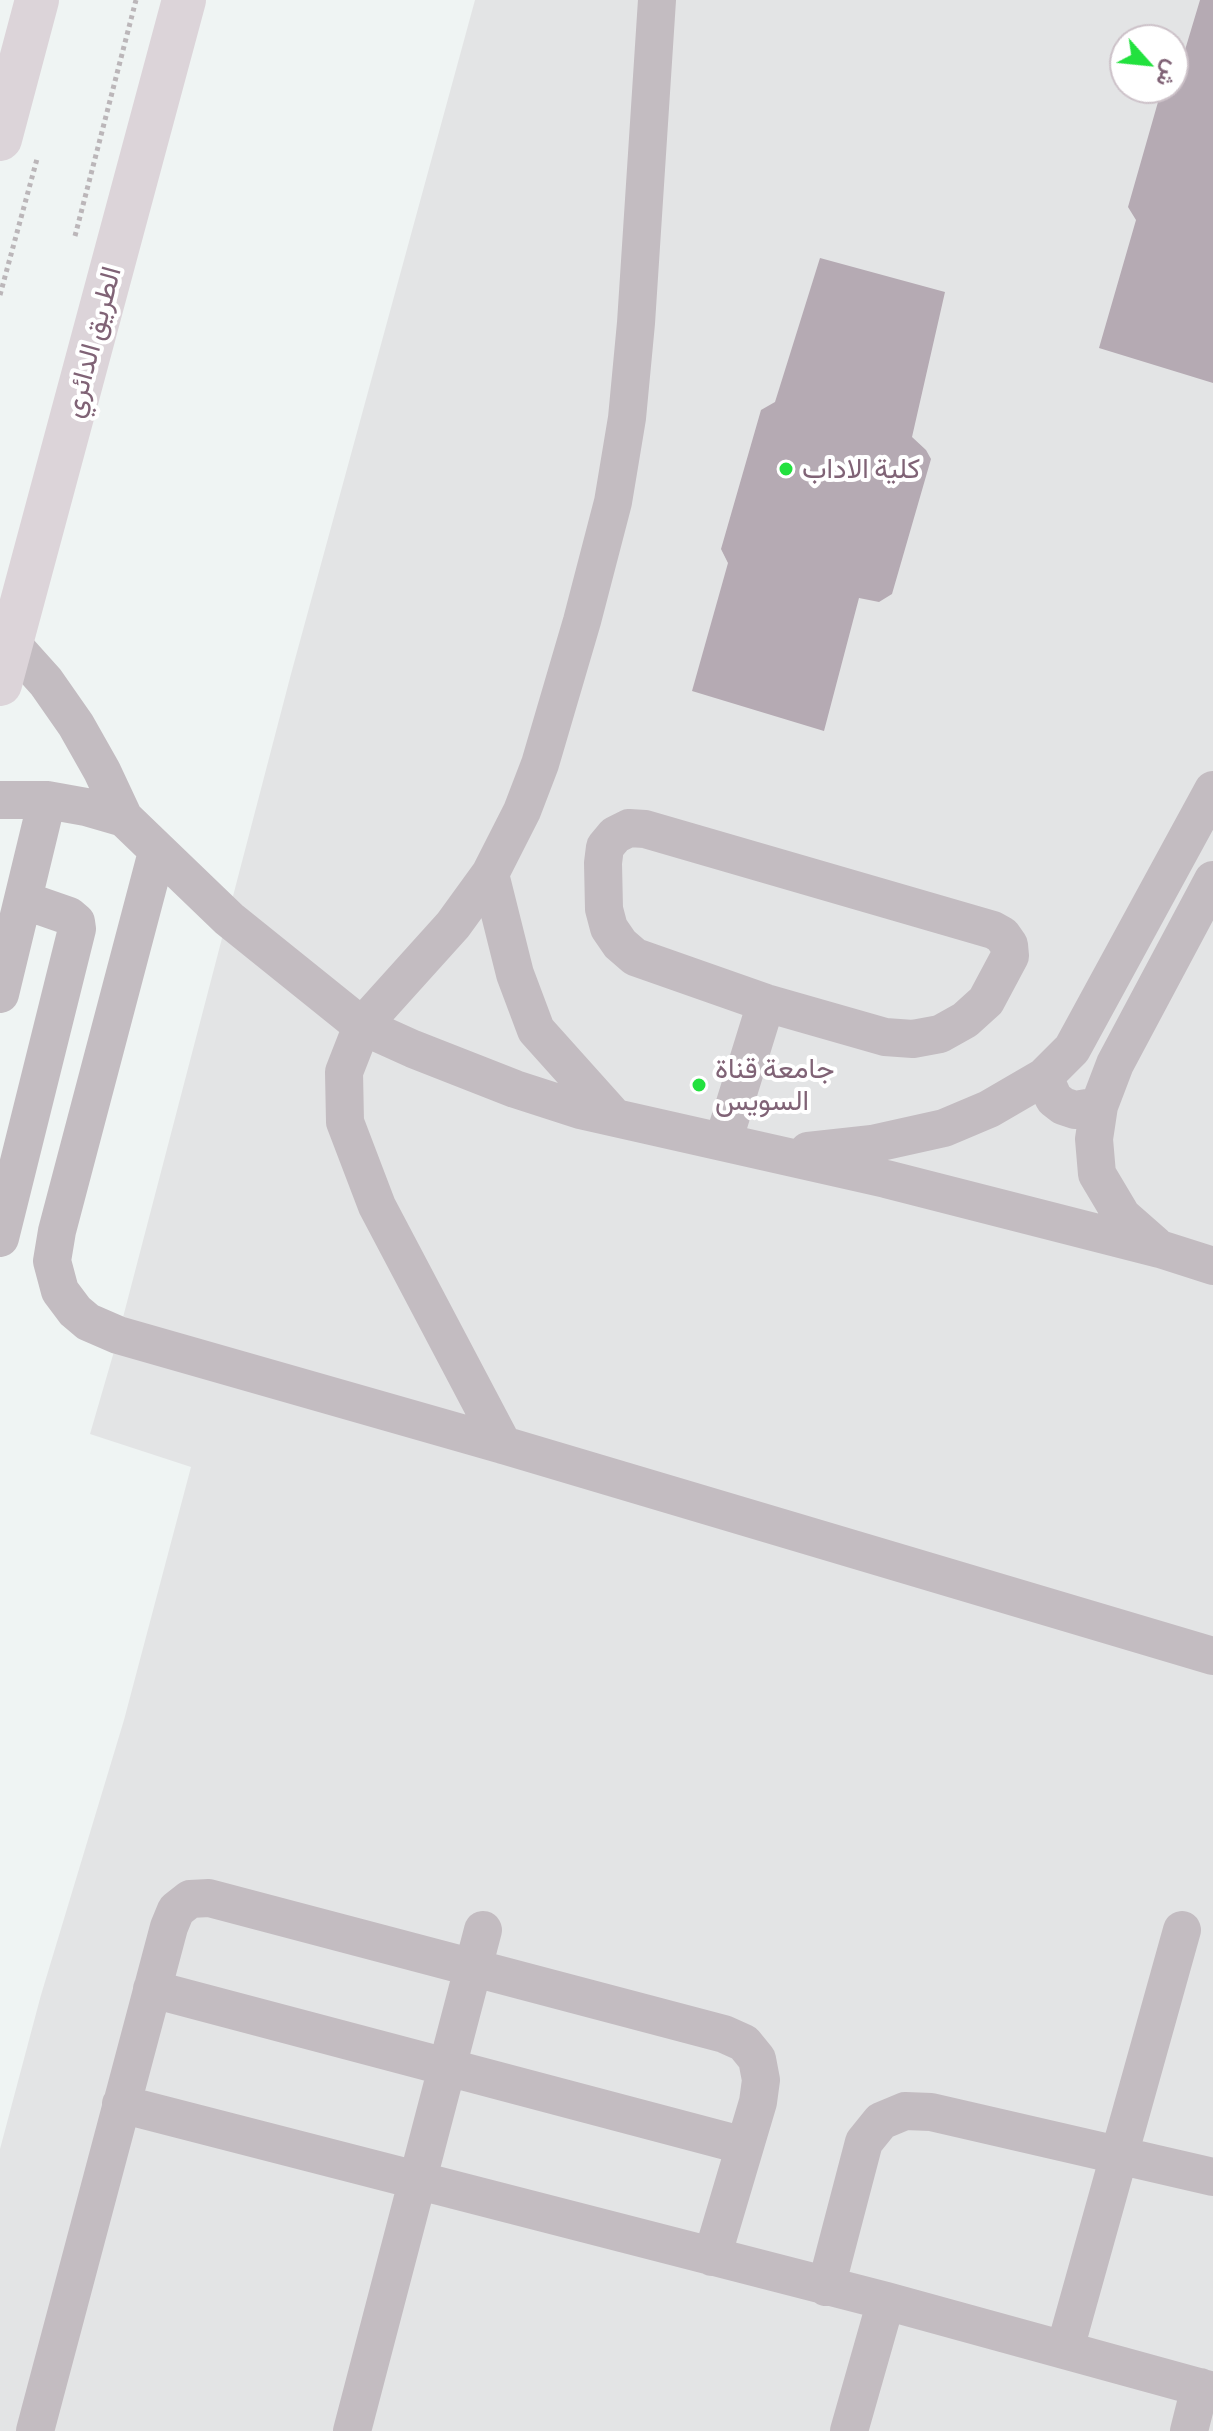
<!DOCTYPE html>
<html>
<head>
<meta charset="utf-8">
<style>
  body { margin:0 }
  #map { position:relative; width:1213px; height:2431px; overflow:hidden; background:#eff4f3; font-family:Commissioner,Vazirmatn,sans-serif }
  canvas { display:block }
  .north { position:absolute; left:1109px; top:24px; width:80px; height:80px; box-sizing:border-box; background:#fff; border:2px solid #ccc1c8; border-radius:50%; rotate:117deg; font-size:22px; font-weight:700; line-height:32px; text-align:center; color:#806376 }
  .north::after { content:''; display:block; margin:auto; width:28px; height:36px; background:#22e13e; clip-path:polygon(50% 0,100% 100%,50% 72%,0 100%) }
</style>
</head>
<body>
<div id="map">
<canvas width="1213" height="2431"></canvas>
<div class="north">ش</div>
</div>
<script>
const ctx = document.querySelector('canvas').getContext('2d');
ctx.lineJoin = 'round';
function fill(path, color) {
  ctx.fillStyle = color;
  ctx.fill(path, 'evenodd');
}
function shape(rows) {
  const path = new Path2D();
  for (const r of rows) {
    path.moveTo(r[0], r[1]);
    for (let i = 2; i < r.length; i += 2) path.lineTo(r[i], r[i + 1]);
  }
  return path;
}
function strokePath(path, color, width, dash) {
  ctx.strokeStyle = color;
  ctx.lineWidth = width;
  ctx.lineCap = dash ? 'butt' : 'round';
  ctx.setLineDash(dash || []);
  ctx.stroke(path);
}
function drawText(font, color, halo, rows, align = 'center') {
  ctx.font = font + ' Commissioner,Vazirmatn,sans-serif';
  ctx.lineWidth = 8;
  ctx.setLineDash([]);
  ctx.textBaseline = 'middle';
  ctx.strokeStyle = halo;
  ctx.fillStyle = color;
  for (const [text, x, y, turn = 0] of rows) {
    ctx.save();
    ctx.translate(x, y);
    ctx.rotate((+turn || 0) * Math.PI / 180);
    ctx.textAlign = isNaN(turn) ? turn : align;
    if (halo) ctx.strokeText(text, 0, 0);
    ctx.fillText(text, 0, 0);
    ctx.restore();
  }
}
fill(shape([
  [475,0,1213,0,1213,2431,0,2431,0,2149,41,1995,124,1720,191,1467,90,1434,115,1348,291,674],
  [1125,40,1173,40,1173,88,1125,88]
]), '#e3e4e5');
fill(shape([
  [1200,0,1213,0,1213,383,1099,348,1136,220,1128,207,1162,88,1173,88,1173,65,1182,60],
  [820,258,945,292,912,437,926,450,931,459,892,594,879,602,859,598,824,731,692,691,728,563,721,549,761,410,775,402]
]), '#b5aab3');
strokePath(shape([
  [75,236,136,0],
  [0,295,37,159]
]), '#bbb6b9', 5, [4, 4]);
strokePath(shape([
  [11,643,46,682,76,725,102,771,124,818,229,919,362,1026,413,1049,515,1089,580,1110,886,1179,1160,1249,1213,1266],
  [0,800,47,800,86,807,124,818],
  [629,828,645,829,993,930,1002,935,1009,945,1010,956,986,1001,965,1020,940,1034,913,1039,885,1037,766,1003,635,957,620,944,609,928,604,909,603,863,605,847,615,835,629,828],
  [157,852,57,1231,52,1261,60,1291,75,1311,88,1322,118,1335,503,1445,1213,1656],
  [490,874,515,974,536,1030,614,1117],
  [0,994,47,800],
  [1044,1077,1054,1099,1063,1106,1075,1110,1099,1106],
  [723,1142,766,1003],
  [808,1151,872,1144,944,1128,989,1109,1044,1077,1072,1049,1213,790],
  [0,1238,77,929,76,922,69,916,23,900],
  [1155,1245,1122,1216,1097,1174,1094,1139,1099,1106,1115,1064,1213,880],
  [503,1445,377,1206,345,1122,344,1072,362,1026,453,925,490,874,522,811,540,764,582,621,613,502,627,418,636,323,657,0],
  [152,1989,745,2146],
  [121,2104,886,2301,1213,2391],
  [826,2287,864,2142,881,2121,905,2111,931,2112,1213,2177],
  [1065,2349,1182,1930],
  [35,2431,169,1927,176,1910,190,1899,209,1898,724,2034,744,2043,757,2059,761,2080,758,2102,712,2257],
  [352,2431,483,1930],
  [849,2431,886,2301],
  [1189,2431,1200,2387]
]), '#c3bcc1', 38);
strokePath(shape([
  [0,139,37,0],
  [0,684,184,0]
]), '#dcd4d9', 44);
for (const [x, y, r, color] of [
  [786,469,8,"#22e13e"],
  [699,1085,8,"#22e13e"]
]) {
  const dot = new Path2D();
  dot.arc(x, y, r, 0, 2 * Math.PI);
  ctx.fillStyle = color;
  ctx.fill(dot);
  strokePath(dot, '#fff', 3);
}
drawText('28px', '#806376', '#fff', [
  ["الطريق الدائري",92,342,-75]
]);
drawText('28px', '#806376', '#fff', [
  ["كلية الاداب",802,469],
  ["جامعة قناة",715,1069],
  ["السويس",715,1101]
], 'left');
</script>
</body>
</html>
